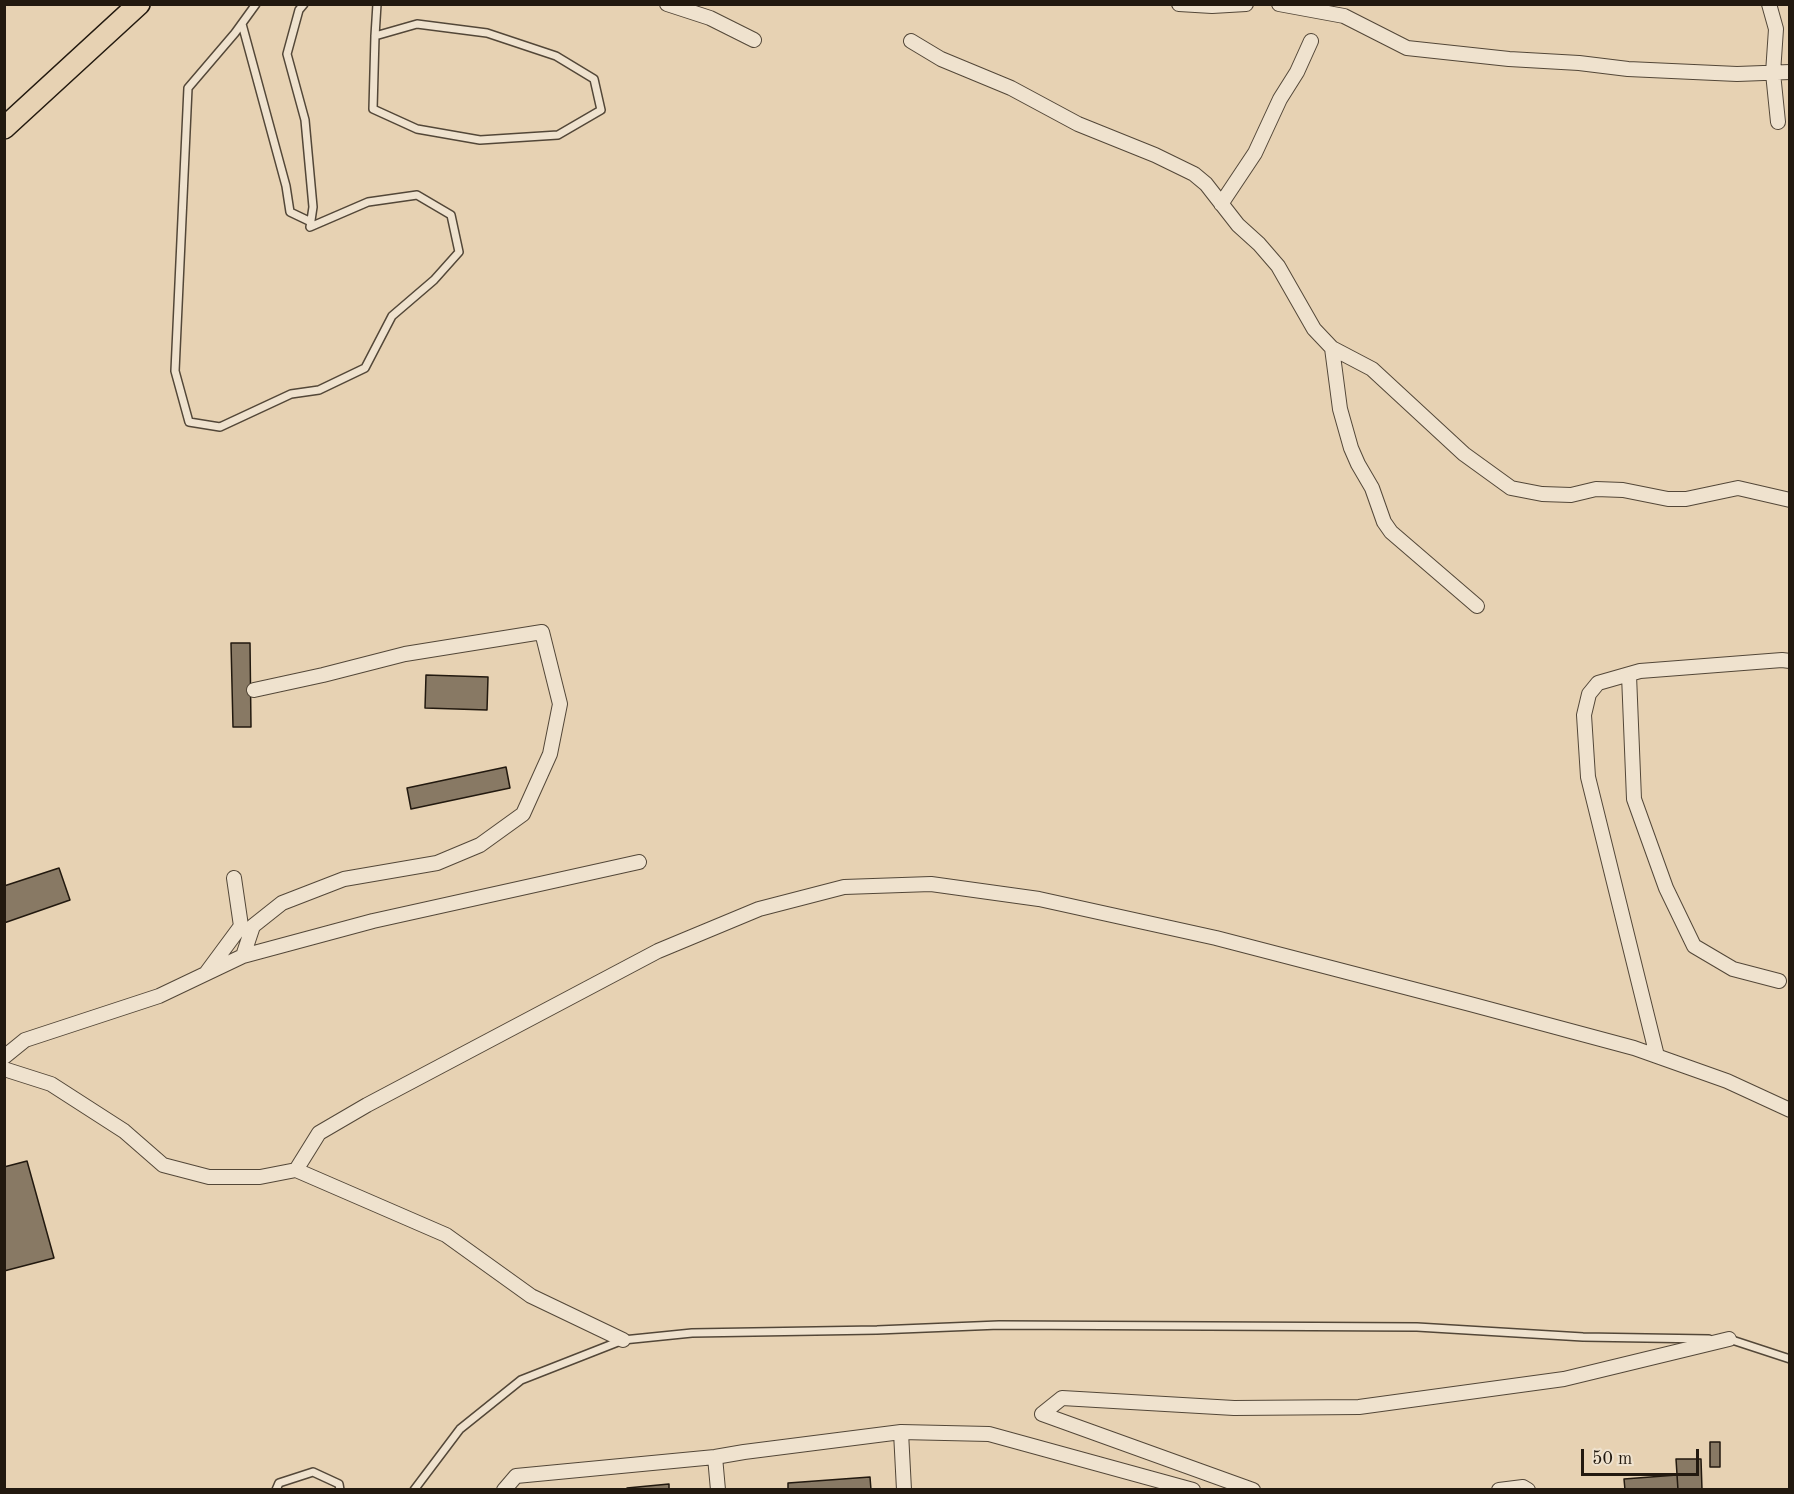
<!DOCTYPE html>
<html>
<head>
<meta charset="utf-8">
<style>
  body { margin:0 }
  #map { position:relative; width:1794px; height:1494px; overflow:hidden; background:#e7d2b3; font-family:"Old Standard TT",serif }
  canvas { display:block }
  .frame { position:absolute; inset:0; border:6px solid #22190f; pointer-events:none }
  .scale { position:absolute; left:1581px; top:1449px; width:118px; height:27px; box-sizing:border-box; border:3px solid #22190f; border-top:0; padding-left:8px; font-size:18px; line-height:21px; white-space:nowrap; color:#22190f; -webkit-text-stroke:4px #efe2ce; paint-order:stroke }
</style>
</head>
<body>
<div id="map">
<canvas width="1794" height="1494"></canvas>
<div class="frame"></div>
<div class="scale">50 m</div>
</div>
<script>
const ctx = document.querySelector('canvas').getContext('2d');
ctx.lineJoin = 'round';
function fill(path, color) {
  ctx.fillStyle = color;
  ctx.fill(path, 'evenodd');
}
function shape(rows) {
  const path = new Path2D();
  for (const r of rows) {
    path.moveTo(r[0], r[1]);
    for (let i = 2; i < r.length; i += 2) path.lineTo(r[i], r[i + 1]);
  }
  return path;
}
function strokePath(path, color, width, dash) {
  ctx.strokeStyle = color;
  ctx.lineWidth = width;
  ctx.lineCap = dash ? 'butt' : 'round';
  ctx.setLineDash(dash || []);
  ctx.stroke(path);
}
const building = shape([
  [231,643,250,643,251,727,233,727,231,643],
  [426,675,488,677,487,710,425,708,426,675],
  [506,767,510,788,411,809,407,788,506,767],
  [59,868,70,900,4,923,4,886,59,868],
  [27,1161,54,1258,4,1271,4,1167,27,1161],
  [1710,1442,1720,1442,1720,1467,1710,1467,1710,1442],
  [1676,1459,1701,1459,1702,1490,1678,1490,1676,1459],
  [1677,1475,1678,1490,1625,1490,1624,1479,1677,1475],
  [870,1477,871,1490,788,1490,788,1483,870,1477],
  [669,1484,669,1490,627,1490,627,1488,669,1484]
]);
fill(building, '#887964');
strokePath(building, '#22190f', 1.5);
const lane = shape([
  [256,4,235,33,188,88,175,371,189,422,220,427,291,394,319,390,365,368,392,316,434,280,459,252,451,215,417,195,368,202,310,227,313,207,305,120,287,54,299,10,304,4],
  [242,24,286,186,290,212,311,222],
  [375,36,417,24,487,33,556,56,594,79,601,110,558,135,480,140,417,129,373,109,375,36,377,4],
  [1729,1339,1790,1359],
  [276,1490,279,1483,313,1472,339,1484,340,1490],
  [414,1490,460,1429,521,1380,623,1340,692,1333,877,1330,999,1325,1417,1327,1583,1337,1709,1339]
]);
const street = shape([
  [667,4,710,18,754,40],
  [1179,4,1212,6,1246,4],
  [1279,4,1344,16,1407,48,1509,59,1579,63,1628,69,1737,74,1790,72],
  [1769,4,1776,29,1773,73,1778,122],
  [911,41,941,59,1011,88,1078,124,1155,155,1194,174,1206,184,1238,225,1259,244,1278,266,1314,329,1332,348,1372,369,1464,454,1511,488,1542,494,1571,495,1596,489,1623,490,1668,499,1686,499,1738,488,1790,500],
  [1221,204,1255,153,1280,99,1297,72,1311,41],
  [1332,348,1340,409,1351,448,1358,464,1372,488,1384,522,1391,532,1477,606],
  [1629,675,1634,799,1666,888,1694,946,1733,969,1779,981],
  [243,956,253,926,282,903,344,879,437,863,480,845,523,814,550,754,560,704,542,632,405,654,323,675,254,690],
  [207,972,241,926,234,878],
  [1657,1056,1588,777,1584,715,1589,694,1598,683,1640,671,1782,660,1790,661],
  [4,1057,25,1040,159,996,243,956,373,921,639,862],
  [4,1069,51,1084,124,1131,163,1165,209,1177,260,1177,296,1170,319,1133,367,1105,658,951,759,909,844,887,931,884,1039,899,1216,938,1470,1004,1634,1048,1727,1081,1790,1110],
  [296,1170,446,1235,531,1296,623,1340],
  [901,1432,904,1490],
  [715,1457,718,1490],
  [504,1490,516,1476,715,1457,744,1452,901,1432,989,1434,1193,1490],
  [1253,1490,1042,1414,1062,1398,1234,1408,1359,1407,1564,1379,1729,1339],
  [1499,1490,1523,1487,1528,1490]
]);
const primary = shape([
  [4,128,139,4]
]);
strokePath(lane, '#534738', 10);
strokePath(street, '#534738', 16);
strokePath(primary, '#22190f', 24);
strokePath(lane, '#efe2ce', 7);
strokePath(street, '#efe2ce', 14);
strokePath(primary, '#e7d2b3', 21);
</script>
</body>
</html>
